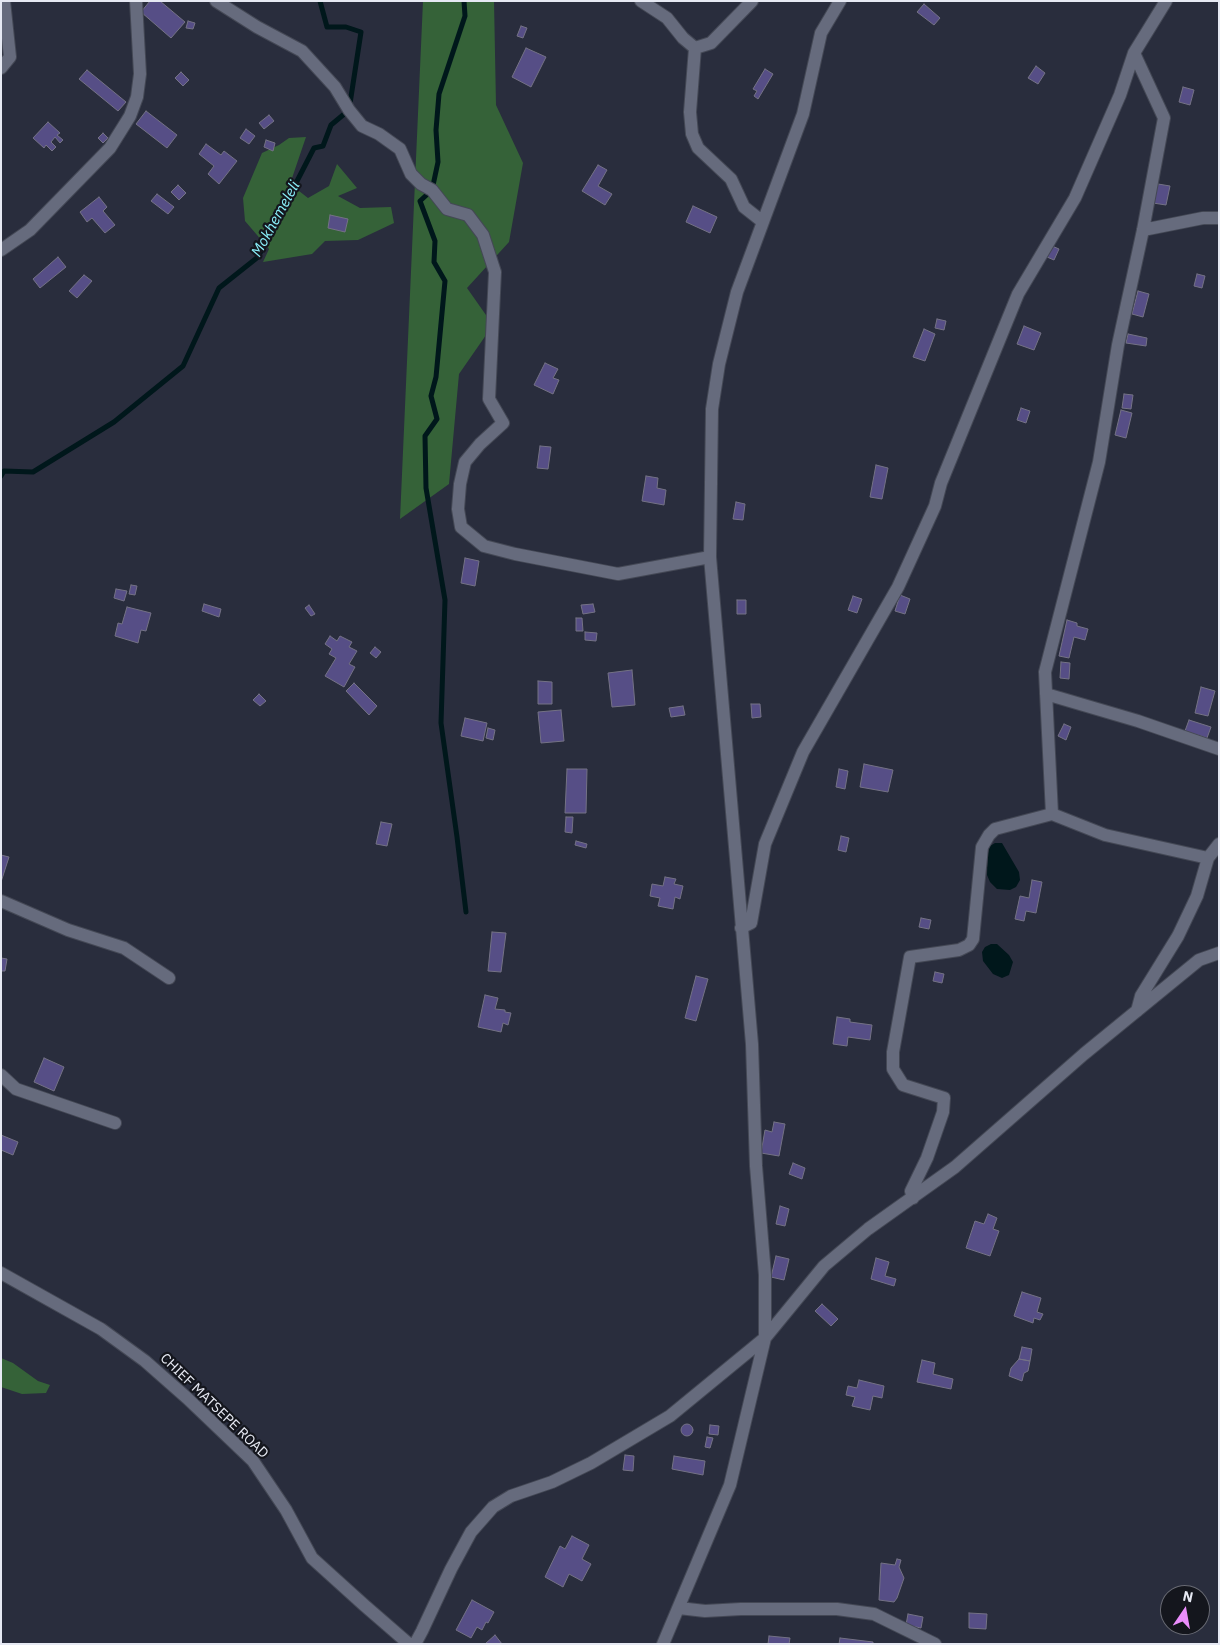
<!DOCTYPE html>
<html>
<head>
<meta charset="utf-8">
<style>
  body { margin:0 }
  #map { position:relative; width:1220px; height:1645px; overflow:hidden; background:#292d3d; font-family:"IBM Plex Sans",sans-serif }
  canvas { display:block }
  .frame { position:absolute; inset:0; border:2px solid #e6e9f3; pointer-events:none }
  .north { position:absolute; left:1160px; top:1585px; width:50px; height:50px; box-sizing:border-box; background:#14161d; border:1px solid #686a73; border-radius:50%; rotate:12deg; font-size:14px; font-weight:700; line-height:20px; text-align:center; color:#e6e9f3 }
  .north::after { content:''; display:block; margin:auto; width:18px; height:22px; background:#eb8dfc; clip-path:polygon(50% 0,100% 100%,50% 72%,0 100%) }
</style>
</head>
<body>
<div id="map">
<canvas width="1220" height="1645"></canvas>
<div class="frame"></div>
<div class="north">N</div>
</div>
<script>
const ctx = document.querySelector('canvas').getContext('2d');
ctx.lineJoin = 'round';
function fill(path, color) {
  ctx.fillStyle = color;
  ctx.fill(path, 'evenodd');
}
function shape(rows) {
  const path = new Path2D();
  for (const r of rows) {
    if (r.length === 3) {
      path.moveTo(r[0] + r[2], r[1]);
      path.arc(r[0], r[1], r[2], 0, 2 * Math.PI);
      continue;
    }
    path.moveTo(r[0], r[1]);
    for (let i = 2; i < r.length; i += 2) path.lineTo(r[i], r[i + 1]);
  }
  return path;
}
function strokePath(path, color, width, dash) {
  ctx.strokeStyle = color;
  ctx.lineWidth = width;
  ctx.lineCap = dash ? 'butt' : 'round';
  ctx.setLineDash(dash || []);
  ctx.stroke(path);
}
function drawText(font, color, halo, rows, align = 'center') {
  ctx.font = font + ' "IBM Plex Sans",sans-serif';
  ctx.lineWidth = 4.5;
  ctx.setLineDash([]);
  ctx.textBaseline = 'middle';
  ctx.strokeStyle = halo;
  ctx.fillStyle = color;
  for (const [text, x, y, turn = 0] of rows) {
    ctx.save();
    ctx.translate(x, y);
    ctx.rotate((+turn || 0) * Math.PI / 180);
    ctx.textAlign = isNaN(turn) ? turn : align;
    if (halo) ctx.strokeText(text, 0, 0);
    ctx.fillText(text, 0, 0);
    ctx.restore();
  }
}
fill(shape([
  [423,1,494,1,496,105,523,163,509,242,467,288,493,325,459,374,449,484,400,519],
  [306,137,290,184,308,198,329,186,337,164,357,188,338,196,360,208,391,207,394,223,358,240,325,241,312,254,263,262,269,249,245,221,243,198,262,153,279,145,289,138],
  [1,1358,13,1363,38,1381,50,1385,46,1393,22,1394,1,1387]
]), '#356238');
fill(shape([
  [995,843,1002,843,1019,872,1020,880,1016,887,1010,890,997,889,990,882,987,875,988,853,990,846],
  [991,944,997,944,1009,955,1013,962,1009,975,1002,978,993,974,983,961,982,952,985,947]
]), '#00171b');
strokePath(shape([
  [464,1,465,16,439,94,436,130,438,162,432,190,420,201,435,241,434,262,445,281,436,377,431,396,437,419,425,436,426,488,445,600,441,723,457,837,466,912],
  [1,476,4,471,33,472,114,422,183,366,219,288,258,257,314,148,323,146,331,125,349,110,361,32,346,27,327,27,320,1]
]), '#00171b', 5);
const building = shape([
  [150,1,160,1,185,22,171,38,141,12,150,1],
  [924,4,940,18,934,25,917,12,924,4],
  [188,21,195,23,193,29,186,28,188,21],
  [521,26,527,28,523,38,517,36,521,26],
  [526,48,546,57,531,87,512,77,526,48],
  [1036,66,1045,73,1038,84,1028,78,1036,66],
  [765,69,773,74,758,99,754,96,757,91,753,89,765,69],
  [87,70,126,102,118,111,79,79,87,70],
  [181,72,189,80,183,86,175,78,181,72],
  [1183,87,1194,90,1190,105,1179,102,1183,87],
  [146,111,177,135,167,148,136,124,146,111],
  [269,115,274,121,264,129,259,123,269,115],
  [48,122,60,133,57,135,63,140,60,143,55,137,51,142,56,147,52,151,46,145,44,148,33,138,48,122],
  [246,129,255,136,249,144,240,138,246,129],
  [103,133,108,138,103,143,98,138,103,133],
  [266,140,275,143,273,151,264,147,266,140],
  [206,144,221,155,224,151,237,161,219,184,208,174,214,166,199,154,206,144],
  [598,165,607,170,598,186,612,194,605,205,582,191,598,165],
  [1158,184,1170,186,1166,205,1153,203,1158,184],
  [178,185,186,193,179,200,171,192,178,185],
  [157,194,174,207,168,214,151,201,157,194],
  [99,197,107,207,103,211,115,225,105,233,92,218,87,222,80,212,99,197],
  [693,206,717,217,710,233,686,222,693,206],
  [330,215,348,219,345,232,328,228,330,215],
  [1052,246,1059,249,1054,260,1047,257,1052,246],
  [58,257,66,267,40,288,33,279,58,257],
  [1197,274,1205,276,1202,288,1194,286,1197,274],
  [84,275,92,281,77,298,69,291,84,275],
  [1138,291,1149,294,1143,317,1132,314,1138,291],
  [937,319,946,321,944,330,935,328,937,319],
  [1024,326,1041,333,1034,350,1017,344,1024,326],
  [924,329,935,334,925,361,913,357,924,329],
  [1128,334,1147,338,1146,346,1126,343,1128,334],
  [545,363,558,369,553,378,559,380,553,394,534,385,545,363],
  [1124,394,1133,395,1131,409,1122,408,1124,394],
  [1021,408,1030,411,1026,423,1017,420,1021,408],
  [1121,410,1132,413,1126,438,1115,435,1121,410],
  [540,446,551,447,548,469,537,468,540,446],
  [876,465,888,468,882,499,870,497,876,465],
  [646,476,658,478,657,488,666,490,664,505,642,501,646,476],
  [736,502,745,504,743,520,733,519,736,502],
  [465,558,479,561,475,586,461,583,465,558],
  [131,585,137,586,135,595,129,594,131,585],
  [116,589,127,591,124,601,114,598,116,589],
  [900,595,910,599,905,614,895,611,900,595],
  [853,596,862,599,857,613,848,610,853,596],
  [737,600,746,600,746,614,737,614,737,600],
  [204,604,221,609,219,617,202,611,204,604],
  [593,604,595,612,583,614,581,605,593,604],
  [309,605,315,614,311,616,305,608,309,605],
  [127,607,151,613,146,631,141,630,138,643,115,636,118,623,122,624,127,607],
  [576,618,582,618,583,631,576,631,576,618],
  [1067,620,1077,623,1077,626,1088,629,1085,640,1074,637,1069,658,1059,656,1067,620],
  [585,632,597,633,596,641,585,640,585,632],
  [330,636,337,641,340,636,352,642,349,647,357,651,349,664,355,667,344,687,325,676,336,658,329,654,332,649,325,644,330,636],
  [375,647,381,652,376,658,370,653,375,647],
  [1061,662,1070,663,1069,679,1060,678,1061,662],
  [632,670,635,705,612,707,608,673,632,670],
  [538,681,552,682,552,704,538,704,538,681],
  [354,683,377,706,369,715,346,691,354,683],
  [1201,687,1215,691,1208,716,1195,713,1201,687],
  [259,694,266,701,260,706,253,700,259,694],
  [751,704,760,704,761,717,752,718,751,704],
  [683,706,685,715,671,717,669,708,683,706],
  [561,710,564,741,541,743,538,712,561,710],
  [465,718,487,723,483,741,461,736,465,718],
  [1189,720,1211,727,1207,738,1185,731,1189,720],
  [1064,724,1071,727,1066,740,1058,736,1064,724],
  [488,728,495,730,493,740,486,738,488,728],
  [864,764,893,770,888,792,860,787,864,764],
  [567,769,587,769,586,813,565,813,567,769],
  [839,769,848,771,845,789,836,787,839,769],
  [566,817,573,817,572,833,565,832,566,817],
  [381,822,392,824,387,846,376,844,381,822],
  [841,836,849,838,846,852,838,850,841,836],
  [576,841,587,844,586,848,575,845,576,841],
  [1,855,9,857,1,882,1,855],
  [665,877,676,879,674,884,683,886,680,899,675,897,673,909,658,906,660,898,650,896,652,884,663,886,665,877],
  [1032,880,1042,882,1036,913,1026,911,1024,921,1015,919,1020,896,1029,898,1032,880],
  [921,918,931,920,929,929,919,927,921,918],
  [492,932,506,933,501,972,488,971,492,932],
  [1,958,7,959,5,971,1,971,1,958],
  [935,972,944,974,942,983,933,981,935,972],
  [696,976,708,979,696,1021,685,1018,696,976],
  [485,995,498,998,495,1009,505,1010,505,1012,511,1013,508,1025,503,1023,501,1032,478,1027,485,995],
  [837,1017,850,1019,850,1022,872,1025,870,1040,848,1037,847,1046,833,1044,837,1017],
  [44,1058,64,1067,54,1091,34,1082,44,1058],
  [774,1122,785,1124,779,1156,761,1153,765,1130,772,1132,774,1122],
  [1,1135,18,1142,13,1155,1,1150,1,1135],
  [793,1163,805,1168,802,1179,789,1174,793,1163],
  [780,1206,789,1209,785,1226,776,1224,780,1206],
  [988,1214,997,1218,993,1229,999,1231,990,1256,966,1248,975,1221,984,1224,988,1214],
  [776,1256,789,1259,784,1280,771,1277,776,1256],
  [876,1258,889,1262,885,1276,896,1279,894,1286,871,1279,876,1258],
  [1022,1292,1041,1298,1037,1312,1043,1314,1040,1320,1034,1318,1033,1323,1014,1316,1022,1292],
  [822,1304,838,1319,831,1326,815,1311,822,1304],
  [1022,1347,1032,1349,1030,1361,1019,1359,1022,1347],
  [1019,1359,1030,1361,1028,1371,1024,1373,1022,1381,1009,1376,1011,1368,1019,1359],
  [922,1360,935,1363,933,1374,953,1379,951,1389,917,1382,922,1360],
  [859,1380,884,1386,882,1398,873,1396,870,1410,852,1406,855,1397,846,1395,848,1386,857,1388,859,1380],
  [687,1430,6],
  [710,1425,719,1426,718,1435,709,1434,710,1425],
  [707,1437,713,1438,710,1448,705,1447,707,1437],
  [625,1455,634,1456,633,1471,623,1470,625,1455],
  [674,1456,705,1461,703,1475,672,1469,674,1456],
  [572,1536,589,1545,582,1559,591,1564,582,1581,569,1574,563,1587,545,1577,560,1546,565,1549,572,1536],
  [897,1559,901,1560,899,1567,904,1578,897,1598,894,1602,879,1600,881,1563,895,1565,897,1559],
  [472,1600,494,1612,488,1623,486,1622,482,1630,477,1627,471,1638,456,1630,472,1600],
  [969,1613,987,1614,986,1629,969,1628,969,1613],
  [908,1614,923,1617,921,1628,906,1625,908,1614],
  [495,1635,502,1644,485,1644,495,1635],
  [769,1636,790,1638,789,1644,768,1644,769,1636],
  [840,1638,873,1642,873,1644,839,1644,840,1638]
]);
fill(building, '#564e86');
strokePath(building, '#747285', 1);
const minor = shape([
  [216,1,257,27,302,51,335,87,349,110,362,126,379,134,400,149,411,174,421,184,432,190,447,209,468,215,483,235,495,272,489,399,503,423,480,444,465,462,460,484,458,509,461,527,484,546,515,554,618,574,710,557],
  [641,1,667,18,683,38,695,48,690,112,692,134,698,148,731,179,744,207,763,222],
  [695,48,711,43,752,1],
  [1134,53,1164,118,1143,230,1118,345,1099,462,1045,672,1052,814,1105,835,1208,858,1219,844],
  [1,68,10,57,4,1],
  [1143,230,1203,218,1219,218],
  [1,250,30,230,110,148,130,116,137,97,140,74,136,1],
  [1046,694,1138,721,1219,749],
  [1,901,68,930,124,948,169,978],
  [741,928,751,923,765,844,803,752,898,587,935,506,941,483,1018,294,1075,198,1120,95,1134,53,1166,1],
  [1137,1011,1141,996,1178,936,1197,896,1208,858],
  [1,1075,16,1089,115,1123],
  [913,1198,911,1191,927,1158,943,1112,944,1098,903,1085,893,1069,893,1052,910,957,959,950,969,945,973,939,982,847,989,835,995,829,1052,814],
  [1,1273,101,1329,145,1361,187,1398,253,1461,286,1510,312,1558,364,1605,409,1644],
  [679,1608,705,1611,741,1609,837,1609,874,1614,935,1644],
  [415,1644,422,1631,451,1569,471,1532,493,1507,511,1496,552,1482,591,1463,670,1416,765,1338,824,1266,868,1229,955,1167,1084,1054,1199,960,1219,953],
  [663,1644,730,1485,765,1338,765,1275,756,1166,752,1044,710,557,712,409,719,364,737,292,803,114,821,33,840,1]
]);
strokePath(minor, '#444855', 14);
strokePath(minor, '#666b7d', 12);
drawText('14px', '#e6e9f3', '#14161d', [
  ["CHIEF MATSEPE ROAD",214,1406,44]
]);
drawText('italic 15px', '#8aeffa', '#14161d', [
  ["Mokhemeleli",276,219,-61]
]);
</script>
</body>
</html>
